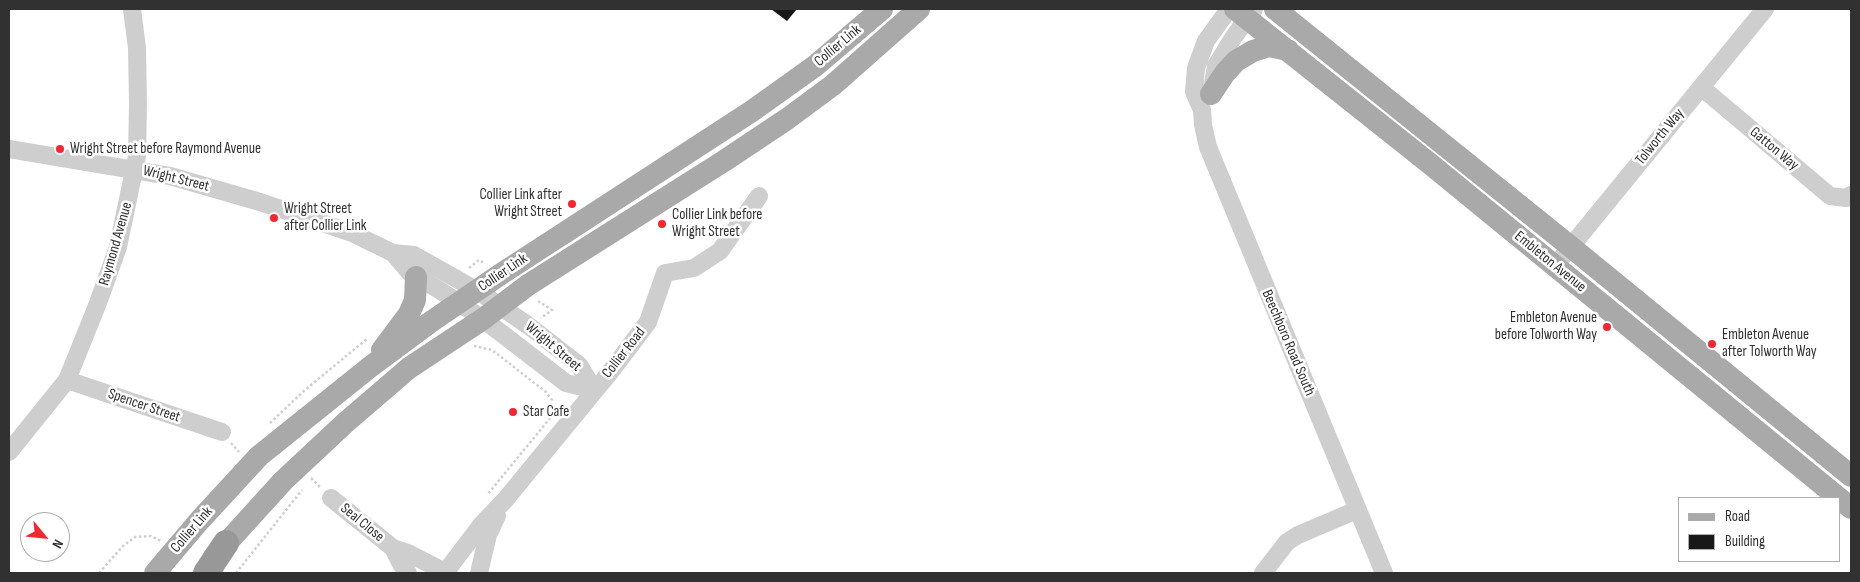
<!DOCTYPE html>
<html>
<head>
<meta charset="utf-8">
<style>
  body { margin:0 }
  #map { position:relative; width:1860px; height:582px; overflow:hidden; background:#fff; font-family:"Sofia Sans Condensed",sans-serif }
  canvas { display:block }
  .frame { position:absolute; inset:0; border:10px solid #313131; pointer-events:none }
  .legend { position:absolute; left:1678px; top:497px; width:162px; height:65px; box-sizing:border-box; background:#fff; border:1px solid #adadad; margin:0; padding:6px 9px; list-style:none; font-size:15px; color:#313131 }
  .legend li { display:flex; align-items:center; gap:10px; height:25px }
  .legend b { width:25px; border:1px solid #adadad }
  .north { position:absolute; left:20px; top:512px; width:50px; height:50px; box-sizing:border-box; background:#fff; border:1px solid #adadad; border-radius:50%; rotate:118deg; font-size:14px; font-weight:700; line-height:20px; text-align:center; color:#313131 }
  .north::after { content:''; display:block; margin:auto; width:18px; height:22px; background:#f42731; clip-path:polygon(50% 0,100% 100%,50% 72%,0 100%) }
</style>
</head>
<body>
<div id="map">
<canvas width="1860" height="582"></canvas>
<div class="frame"></div>
<ul class="legend">
<li><b style="height:6px;background:#a9a9a9"></b>Road</li>
<li><b style="height:14px;background:#181818"></b>Building</li>
</ul>
<div class="north">N</div>
</div>
<script>
const ctx = document.querySelector('canvas').getContext('2d');
ctx.lineJoin = 'round';
function fill(path, color) {
  ctx.fillStyle = color;
  ctx.fill(path, 'evenodd');
}
function shape(rows) {
  const path = new Path2D();
  for (const r of rows) {
    path.moveTo(r[0], r[1]);
    for (let i = 2; i < r.length; i += 2) path.lineTo(r[i], r[i + 1]);
  }
  return path;
}
function strokePath(path, color, width, dash) {
  ctx.strokeStyle = color;
  ctx.lineWidth = width;
  ctx.lineCap = dash ? 'butt' : 'round';
  ctx.setLineDash(dash || []);
  ctx.stroke(path);
}
function drawText(font, color, halo, rows, align = 'center') {
  ctx.font = font + ' "Sofia Sans Condensed",sans-serif';
  ctx.lineWidth = 5;
  ctx.setLineDash([]);
  ctx.textBaseline = 'middle';
  ctx.strokeStyle = halo;
  ctx.fillStyle = color;
  for (const [text, x, y, turn = 0] of rows) {
    ctx.save();
    ctx.translate(x, y);
    ctx.rotate((+turn || 0) * Math.PI / 180);
    ctx.textAlign = isNaN(turn) ? turn : align;
    if (halo) ctx.strokeText(text, 0, 0);
    ctx.fillText(text, 0, 0);
    ctx.restore();
  }
}
fill(shape([
  [771,9,797,9,787,21]
]), '#181818');
strokePath(shape([
  [469,268,479,260,484,263],
  [538,301,552,310,541,318],
  [474,346,492,350,546,392,552,400,551,417,487,495],
  [270,423,305,390,368,338],
  [231,443,239,452],
  [311,478,321,488],
  [99,573,123,546,135,537,151,536,161,541],
  [236,573,302,490]
]), '#cecece', 2.5, [2.5, 2.5]);
strokePath(shape([
  [1229,9,1206,41,1196,68,1194,92,1202,110,1203,125,1208,147,1384,573],
  [1701,87,1830,196,1846,198,1851,195],
  [1212,90,1216,66,1233,38,1254,9],
  [9,149,170,176,260,202,352,233,393,253,414,255,478,291,529,326,579,365,594,390],
  [393,253,410,273,441,291,483,319,566,383,594,390],
  [1555,266,1765,9],
  [67,380,222,432],
  [9,452,67,380,98,303,118,247,137,156,138,104,137,48,132,9],
  [331,498,393,548,408,553,443,571],
  [393,548,401,564,408,573],
  [447,570,482,524,505,500,611,371,648,322,665,273,694,268,720,251,759,196],
  [479,573,488,535,497,516],
  [1263,573,1287,542,1298,535,1357,510]
]), '#cecece', 18);
strokePath(shape([
  [1235,9,1429,163,1851,508],
  [1275,9,1571,247,1851,476],
  [1211,94,1225,73,1236,61,1253,51,1269,46,1288,50],
  [382,350,409,314,415,300,416,277],
  [214,557,283,481,345,423,409,368,483,319,528,285,724,161,787,119,833,85,919,9],
  [155,573,200,520,259,456,370,367,432,321,501,274,752,111,815,66,882,9]
]), '#a9a9a9', 22);
strokePath(shape([
  [206,573,226,543]
]), '#989898', 26);
for (const [x, y, r, color] of [
  [60,149,5,"#f42731"],
  [572,204,5,"#f42731"],
  [274,218,5,"#f42731"],
  [662,224,5,"#f42731"],
  [1607,327,5,"#f42731"],
  [1712,344,5,"#f42731"],
  [513,412,5,"#f42731"]
]) {
  const dot = new Path2D();
  dot.arc(x, y, r, 0, 2 * Math.PI);
  ctx.fillStyle = color;
  ctx.fill(dot);
  strokePath(dot, '#fff', 2);
}
drawText('15px', '#313131', '#fff', [
  ["Collier Link",838,46,-40],
  ["Tolworth Way",1660,137,-51],
  ["Gatton Way",1774,149,40],
  ["Wright Street",176,179,14],
  ["Raymond Avenue",116,244,-74],
  ["Embleton Avenue",1550,262,39],
  ["Collier Link",503,273,-34],
  ["Beechboro Road South",1288,343,67],
  ["Wright Street",553,347,40],
  ["Collier Road",624,353,-52],
  ["Spencer Street",144,406,19],
  ["Seal Close",362,523,39],
  ["Collier Link",192,530,-49]
]);
drawText('15px', '#313131', '#fff', [
  ["Wright Street before Raymond Avenue",70,149],
  ["Collier Link after",562,195,"right"],
  ["Wright Street",562,212,"right"],
  ["Wright Street",284,209],
  ["after Collier Link",284,226],
  ["Collier Link before",672,215],
  ["Wright Street",672,232],
  ["Embleton Avenue",1597,318,"right"],
  ["before Tolworth Way",1597,335,"right"],
  ["Embleton Avenue",1722,335],
  ["after Tolworth Way",1722,352],
  ["Star Cafe",523,412]
], 'left');
</script>
</body>
</html>
